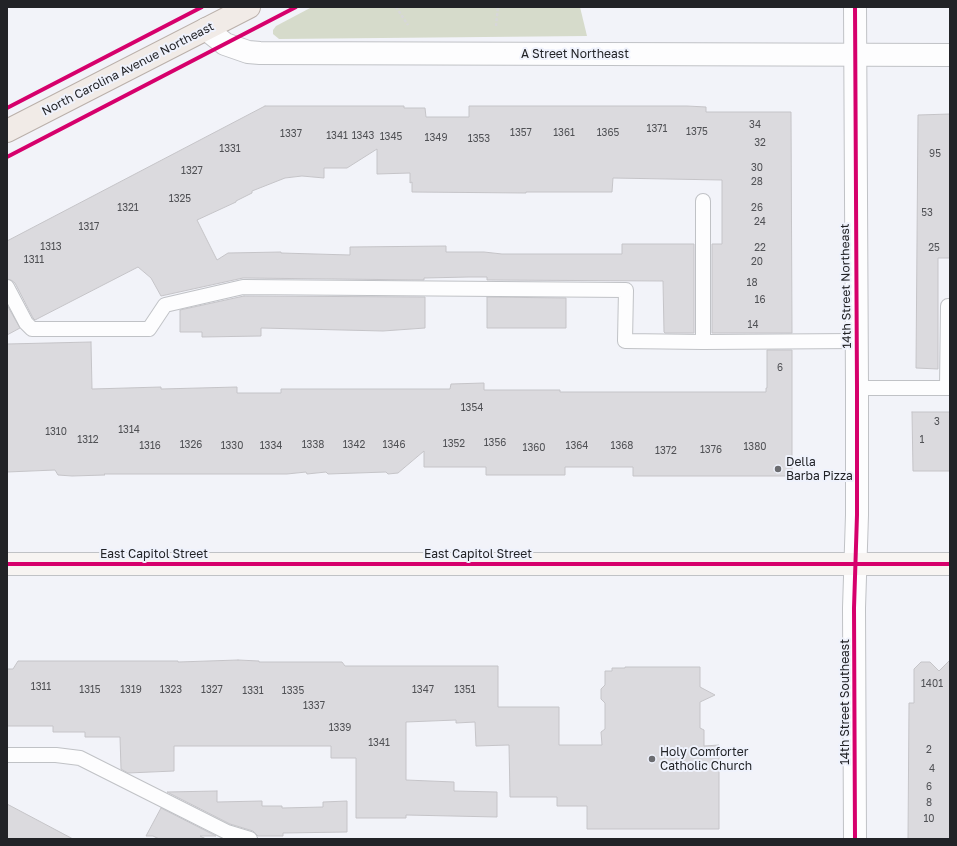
<!DOCTYPE html>
<html>
<head>
<meta charset="utf-8">
<style>
  body { margin:0 }
  #map { position:relative; width:957px; height:846px; overflow:hidden; background:#f2f3f9; font-family:"Golos Text",sans-serif }
  canvas { display:block }
  .frame { position:absolute; inset:0; border:8px solid #222327; pointer-events:none }
</style>
</head>
<body>
<div id="map">
<canvas width="957" height="846"></canvas>
<div class="frame"></div>
</div>
<script>
const ctx = document.querySelector('canvas').getContext('2d');
ctx.lineJoin = 'round';
function fill(path, color) {
  ctx.fillStyle = color;
  ctx.fill(path, 'evenodd');
}
function shape(rows) {
  const path = new Path2D();
  for (const r of rows) {
    path.moveTo(r[0], r[1]);
    for (let i = 2; i < r.length; i += 2) path.lineTo(r[i], r[i + 1]);
  }
  return path;
}
function strokePath(path, color, width, dash) {
  ctx.strokeStyle = color;
  ctx.lineWidth = width;
  ctx.lineCap = dash ? 'butt' : 'round';
  ctx.setLineDash(dash || []);
  ctx.stroke(path);
}
function drawText(font, color, halo, rows, align = 'center') {
  ctx.font = font + ' "Golos Text",sans-serif';
  ctx.lineWidth = 4;
  ctx.setLineDash([]);
  ctx.textBaseline = 'middle';
  ctx.strokeStyle = halo;
  ctx.fillStyle = color;
  for (const [text, x, y, turn = 0] of rows) {
    ctx.save();
    ctx.translate(x, y);
    ctx.rotate((+turn || 0) * Math.PI / 180);
    ctx.textAlign = isNaN(turn) ? turn : align;
    if (halo) ctx.strokeText(text, 0, 0);
    ctx.fillText(text, 0, 0);
    ctx.restore();
  }
}
fill(shape([
  [312,7,580,7,587,36,279,39,273,34,273,30,276,26]
]), '#d6dbcb');
const building = shape([
  [265,106,404,106,404,108,425,108,426,117,469,117,469,106,687,106,706,107,706,112,791,112,792,333,712,333,712,244,722,244,722,180,613,178,612,192,526,192,526,193,412,192,412,182,410,183,410,173,377,174,377,149,347,168,324,168,324,178,302,176,285,178,252,191,252,193,236,201,236,202,197,220,217,260,228,253,281,252,281,253,350,255,350,247,446,246,446,252,484,252,502,254,622,254,622,244,694,244,694,333,665,333,664,332,663,281,487,280,487,277,469,277,424,278,424,280,243,278,161,296,151,278,138,267,35,320,33,318,15,283,11,280,7,279,7,241,265,106],
  [950,114,950,258,938,258,938,369,916,368,918,115,950,114],
  [244,296,425,297,425,328,383,331,261,328,261,336,202,337,202,332,180,332,180,310,244,296],
  [487,297,566,298,566,328,487,328,487,297],
  [7,305,20,328,7,335,7,305],
  [91,342,92,389,161,387,161,389,237,387,237,393,281,393,281,389,450,389,451,384,484,383,484,390,560,390,560,392,766,392,766,388,767,388,767,350,792,350,792,470,790,470,790,476,633,476,633,467,565,467,565,475,486,475,486,467,424,467,424,451,398,473,388,474,386,472,328,474,326,472,307,474,306,472,287,474,104,474,105,475,72,476,58,475,55,470,7,472,7,344,91,342],
  [912,412,950,412,950,471,913,471,912,412],
  [238,660,259,661,259,662,342,662,345,666,498,666,498,707,559,707,559,745,602,745,601,732,605,729,605,703,601,699,601,689,605,685,605,671,612,671,612,668,625,668,625,667,700,667,700,687,715,695,700,702,700,728,704,730,704,746,719,745,719,829,587,829,587,806,557,806,557,797,510,797,509,745,476,746,475,722,456,723,456,720,406,722,406,780,454,782,454,791,497,792,497,817,406,815,406,818,356,818,356,758,331,758,331,746,174,746,174,771,128,773,121,769,120,737,85,737,85,732,53,732,53,726,7,726,7,669,13,669,18,661,178,661,178,662,238,660],
  [950,660,950,839,908,839,909,703,914,703,914,669,921,662,930,662,939,671,950,660],
  [217,791,217,802,262,801,262,806,282,806,282,808,323,807,323,802,347,801,347,832,283,833,283,836,258,836,253,831,230,824,167,792,217,791],
  [7,804,73,839,7,839,7,804],
  [161,808,216,836,200,836,206,839,159,839,153,836,146,836,161,808]
]);
fill(building, '#dbdade');
strokePath(building, '#c5c4c8', 1);
const service = shape([
  [7,287,26,323,32,329,149,329,165,305,243,287,626,290,625,341,703,342,703,201],
  [703,342,856,341],
  [857,388,950,388],
  [947,388,948,306,950,306],
  [7,755,56,755,80,758,227,832,250,839]
]);
const minor = shape([
  [206,29,225,44,248,52,260,53,950,55]
]);
const tertiary = shape([
  [855,7,857,388,857,515,854,608,855,839]
]);
const secondary = shape([
  [7,564,950,564]
]);
const primary = shape([
  [7,131,249,7]
]);
strokePath(service, '#c0c2c6', 16);
strokePath(minor, '#c0c2c6', 24);
strokePath(tertiary, '#c0c2c6', 24);
strokePath(secondary, '#c0c2c6', 24);
strokePath(primary, '#bab0aa', 24);
strokePath(shape([
  [396,7,408,25],
  [496,26,498,7]
]), '#d7d7d9', 2.5, [3, 2]);
strokePath(service, '#fdfdfe', 14);
strokePath(minor, '#fdfdfe', 22);
strokePath(tertiary, '#fdfdfe', 22);
strokePath(secondary, '#f7f4f2', 22);
strokePath(primary, '#f1ebe7', 22);
strokePath(shape([
  [855,7,857,388,857,515,854,608,855,839],
  [7,108,202,7],
  [7,157,296,7],
  [7,564,950,564]
]), '#d6006c', 4);
for (const [x, y, r, color] of [
  [778,469,4,"#6b6c70"],
  [652,759,4,"#6b6c70"]
]) {
  const dot = new Path2D();
  dot.arc(x, y, r, 0, 2 * Math.PI);
  ctx.fillStyle = color;
  ctx.fill(dot);
  strokePath(dot, '#eff2fc', 1.5);
}
drawText('10px', '#505155', null, [
  ["34",755,125],
  ["1371",657,129],
  ["1375",697,132],
  ["1357",521,133],
  ["1361",564,133],
  ["1365",608,133],
  ["1337",291,134],
  ["1341",337,136],
  ["1343",363,136],
  ["1345",391,137],
  ["1349",436,138],
  ["1353",479,139],
  ["32",760,143],
  ["1331",230,149],
  ["95",935,154],
  ["30",757,168],
  ["1327",192,171],
  ["28",757,182],
  ["1325",180,199],
  ["1321",128,208],
  ["26",757,208],
  ["53",927,213],
  ["24",760,222],
  ["1317",89,227],
  ["1313",51,247],
  ["22",760,248],
  ["25",934,248],
  ["1311",34,260],
  ["20",757,262],
  ["18",752,283],
  ["16",760,300],
  ["14",753,325],
  ["6",780,368],
  ["1354",472,408],
  ["3",937,422],
  ["1314",129,430],
  ["1310",56,432],
  ["1312",88,440],
  ["1",922,440],
  ["1356",495,443],
  ["1352",454,444],
  ["1326",191,445],
  ["1338",313,445],
  ["1342",354,445],
  ["1346",394,445],
  ["1316",150,446],
  ["1330",232,446],
  ["1334",271,446],
  ["1364",577,446],
  ["1368",622,446],
  ["1380",755,447],
  ["1360",534,448],
  ["1376",711,450],
  ["1372",666,451],
  ["1401",932,684],
  ["1311",41,687],
  ["1315",90,690],
  ["1319",131,690],
  ["1323",171,690],
  ["1327",212,690],
  ["1347",423,690],
  ["1351",465,690],
  ["1331",253,691],
  ["1335",293,691],
  ["1337",314,706],
  ["1339",340,728],
  ["1341",379,743],
  ["2",929,750],
  ["4",932,769],
  ["6",929,787],
  ["8",929,803],
  ["10",929,819]
]);
drawText('12px', '#222327', '#eff2fc', [
  ["A Street Northeast",575,54],
  ["North Carolina Avenue Northeast",128,69,-27],
  ["14th Street Northeast",846,286,-91],
  ["East Capitol Street",154,554],
  ["East Capitol Street",478,554],
  ["14th Street Southeast",845,702,-90]
]);
drawText('12px', '#222327', '#eff2fc', [
  ["Della",786,462],
  ["Barba Pizza",786,476],
  ["Holy Comforter",660,752],
  ["Catholic Church",660,766]
], 'left');
</script>
</body>
</html>
